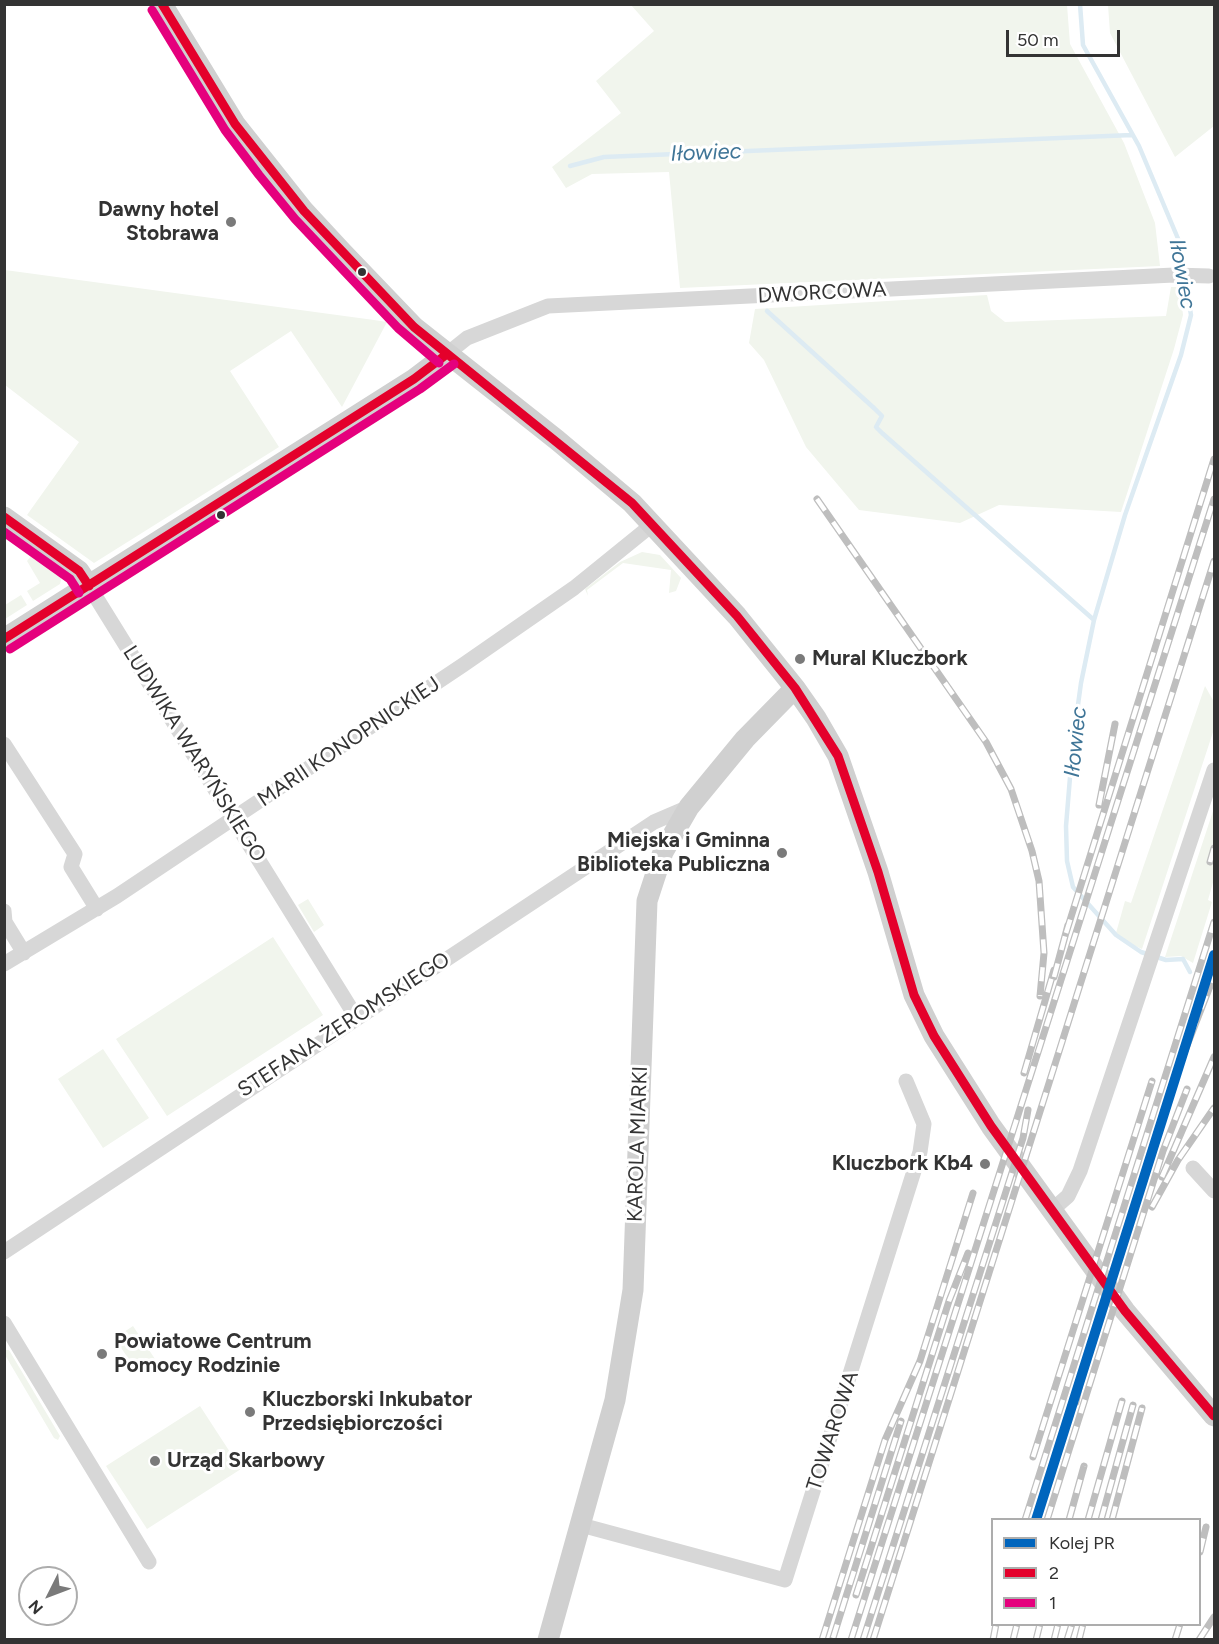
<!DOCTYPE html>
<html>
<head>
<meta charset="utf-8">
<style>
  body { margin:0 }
  #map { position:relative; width:1219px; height:1644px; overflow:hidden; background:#fff; font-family:Figtree,sans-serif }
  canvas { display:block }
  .frame { position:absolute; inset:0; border:6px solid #333; pointer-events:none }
  .legend { position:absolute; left:991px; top:1518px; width:210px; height:108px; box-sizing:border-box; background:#fff; border:2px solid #adadad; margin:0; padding:8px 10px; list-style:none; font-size:18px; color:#333 }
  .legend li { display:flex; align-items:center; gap:12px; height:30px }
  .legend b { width:30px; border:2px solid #adadad }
  .north { position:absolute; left:18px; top:1566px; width:60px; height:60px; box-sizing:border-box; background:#fff; border:2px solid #adadad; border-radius:50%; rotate:228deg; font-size:16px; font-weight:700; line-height:24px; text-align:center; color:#333 }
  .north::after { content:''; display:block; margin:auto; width:21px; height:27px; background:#7a7a7a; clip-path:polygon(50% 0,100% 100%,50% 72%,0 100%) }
  .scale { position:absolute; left:1006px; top:30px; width:114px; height:27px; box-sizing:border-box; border:3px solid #333; border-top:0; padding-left:8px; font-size:18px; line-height:21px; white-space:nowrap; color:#333; -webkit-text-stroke:4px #fff; paint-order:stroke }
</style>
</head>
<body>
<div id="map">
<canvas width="1219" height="1644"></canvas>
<div class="frame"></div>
<ul class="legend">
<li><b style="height:8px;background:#0065bd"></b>Kolej PR</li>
<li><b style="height:8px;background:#e4002b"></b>2</li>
<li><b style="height:8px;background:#e5007d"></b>1</li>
</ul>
<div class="north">N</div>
<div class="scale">50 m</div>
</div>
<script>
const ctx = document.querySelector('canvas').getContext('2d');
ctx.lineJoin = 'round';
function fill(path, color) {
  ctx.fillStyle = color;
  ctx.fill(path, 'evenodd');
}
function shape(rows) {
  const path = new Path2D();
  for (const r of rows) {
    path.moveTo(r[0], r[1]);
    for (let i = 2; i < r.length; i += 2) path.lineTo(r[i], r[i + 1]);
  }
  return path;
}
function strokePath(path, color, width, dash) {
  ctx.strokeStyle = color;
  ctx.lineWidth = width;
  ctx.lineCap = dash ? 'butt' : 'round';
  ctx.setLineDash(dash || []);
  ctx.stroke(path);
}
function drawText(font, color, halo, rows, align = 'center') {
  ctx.font = font + ' Figtree,sans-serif';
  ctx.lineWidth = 6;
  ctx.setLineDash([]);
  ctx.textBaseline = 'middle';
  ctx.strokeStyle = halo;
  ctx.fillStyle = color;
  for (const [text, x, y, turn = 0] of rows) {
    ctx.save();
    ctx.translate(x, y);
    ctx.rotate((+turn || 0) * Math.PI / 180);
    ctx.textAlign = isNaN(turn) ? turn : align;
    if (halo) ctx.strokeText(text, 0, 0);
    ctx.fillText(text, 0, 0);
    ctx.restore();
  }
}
fill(shape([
  [631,5,1067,5,1070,44,1124,143,1155,223,1160,266,680,288,669,172,592,174,566,188,552,167,621,113,596,81,654,31],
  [1108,5,1214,5,1214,126,1175,157,1110,33],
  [5,270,374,320,387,322,342,407,291,331,230,371,279,447,94,563,27,515,79,442,5,385],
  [1171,287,1180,287,1183,315,1174,349,1121,512,999,505,960,523,859,510,806,447,764,360,749,343,755,309,987,295,991,311,1005,322,1166,316],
  [642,552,660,555,681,578,676,591,669,593,671,570,623,563,587,590,588,596,585,589,620,562],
  [32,555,62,576,60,584,33,601,27,591,40,583,27,561],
  [21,595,27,605,5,619,5,605],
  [1205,686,1214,702,1214,729,1142,949,1124,941,1116,933,1125,901,1131,903],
  [1214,808,1214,879,1208,900,1212,902,1193,963,1181,956,1165,957],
  [308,899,324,925,314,932,298,905],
  [273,937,323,1015,167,1116,116,1039],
  [103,1049,149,1118,103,1148,58,1079],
  [133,1326,157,1362,141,1372,137,1371,117,1342,118,1336],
  [9,1350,60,1436,58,1440,54,1438,5,1355,5,1350],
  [200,1406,241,1469,147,1529,106,1466]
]), '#f1f5ed');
strokePath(shape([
  [1080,4,1083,45,1139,146,1179,241,1191,315,1181,355,1125,515,1094,620,1081,683,1073,741,1066,826,1067,861,1073,887,1116,935,1141,952,1166,960,1183,959,1190,972],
  [570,166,604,157,1132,135],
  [767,311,875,409,882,416,876,427,882,433,1094,620]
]), '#ddebf3', 4.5);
strokePath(shape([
  [447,354,467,338,548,306,1174,275,1209,276],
  [89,586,356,1017],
  [4,744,75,854,71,867,97,909],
  [4,911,5,922,24,953],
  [4,964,117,896,463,665,574,588,653,524],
  [1193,1168,1214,1191],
  [1052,1210,1068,1196,1080,1171,1214,770],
  [4,1252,654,822,689,807],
  [4,1323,149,1562],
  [581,1525,785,1580,920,1152,924,1124,906,1081]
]), '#d7d7d7', 15);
strokePath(shape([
  [162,4,235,124,304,211,342,252,414,327,557,440,632,503,737,616,795,688,816,718,838,756,878,872,914,995,934,1036,991,1126,1125,1311,1214,1416],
  [4,517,79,571,89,586],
  [4,639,414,379,447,354],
  [548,1640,615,1400,633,1290,647,901,663,852,689,807,745,739,795,688]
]), '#d0d0d0', 21);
const rail = shape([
  [817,499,986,742,1011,789,1032,851,1039,881,1044,953,1040,996],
  [1099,805,1115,724],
  [1210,862,1214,848],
  [1066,933,1214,459],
  [1054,977,1068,925],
  [1181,1061,1214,976],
  [1024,1073,1054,970],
  [1162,1177,1214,1057],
  [1152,1207,1178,1160,1214,1108],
  [1076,1402,1082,1373],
  [1033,1457,1152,1081],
  [1025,1520,1214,922],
  [1047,1520,1163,1151,1187,1089],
  [1069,1520,1084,1466],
  [1088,1520,1122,1401],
  [1101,1520,1133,1405],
  [1112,1520,1142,1408],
  [1200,1552,1206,1527],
  [856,1595,949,1301,968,1253],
  [833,1638,901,1421],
  [822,1640,885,1440,920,1361,973,1193],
  [851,1640,1214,499],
  [863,1640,1023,1138,1028,1110],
  [873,1640,1214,561],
  [993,1640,996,1624],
  [1013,1640,1017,1624],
  [1036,1640,1040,1624],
  [1054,1640,1058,1624],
  [1067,1640,1072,1624],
  [1079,1640,1083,1624],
  [1175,1640,1180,1624],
  [1199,1640,1214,1617]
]);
strokePath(rail, '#bebebe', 7);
strokePath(rail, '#fff', 4.5, [14]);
strokePath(shape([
  [162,4,235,124,304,211,414,327,632,503,737,616,795,688,838,756,878,872,914,995,934,1036,991,1126,1125,1311,1214,1416],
  [4,517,79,571,89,586],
  [4,639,414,379,447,354]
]), '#e4002b', 9);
strokePath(shape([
  [152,10,225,130,259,175,295,219,398,328,439,363],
  [4,532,70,579,79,593],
  [10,649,420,389,454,364]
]), '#e5007d', 9);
strokePath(shape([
  [1036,1520,1214,955]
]), '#0065bd', 10);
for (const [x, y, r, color] of [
  [231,222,6,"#7a7a7a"],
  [362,272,5,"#333"],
  [221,515,5,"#333"],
  [800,659,6,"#7a7a7a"],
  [782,853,6,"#7a7a7a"],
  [985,1164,6,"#7a7a7a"],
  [102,1354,6,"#7a7a7a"],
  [250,1412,6,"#7a7a7a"],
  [155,1461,6,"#7a7a7a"]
]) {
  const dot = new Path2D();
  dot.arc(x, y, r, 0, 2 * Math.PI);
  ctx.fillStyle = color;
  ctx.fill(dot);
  strokePath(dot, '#fff', 2);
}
drawText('bold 21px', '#333', '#fff', [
  ["Dawny hotel",219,210,"right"],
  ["Stobrawa",219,234,"right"],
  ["Mural Kluczbork",812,659],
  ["Miejska i Gminna",770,841,"right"],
  ["Biblioteka Publiczna",770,865,"right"],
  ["Kluczbork Kb4",973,1164,"right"],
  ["Powiatowe Centrum",114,1342],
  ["Pomocy Rodzinie",114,1366],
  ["Kluczborski Inkubator",262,1400],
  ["Przedsiębiorczości",262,1424],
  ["Urząd Skarbowy",167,1461]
], 'left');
drawText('21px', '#333', '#fff', [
  ["DWORCOWA",822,293,-3],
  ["MARII KONOPNICKIEJ",349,742,-34],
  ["LUDWIKA WARYŃSKIEGO",194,754,58],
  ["STEFANA ŻEROMSKIEGO",344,1025,-33],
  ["KAROLA MIARKI",638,1144,-88],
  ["TOWAROWA",833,1431,-72]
]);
drawText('italic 22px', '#3f7597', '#fff', [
  ["Iłowiec",706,153,-2],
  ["Iłowiec",1182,274,80],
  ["Iłowiec",1076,742,-84]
]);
</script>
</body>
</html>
